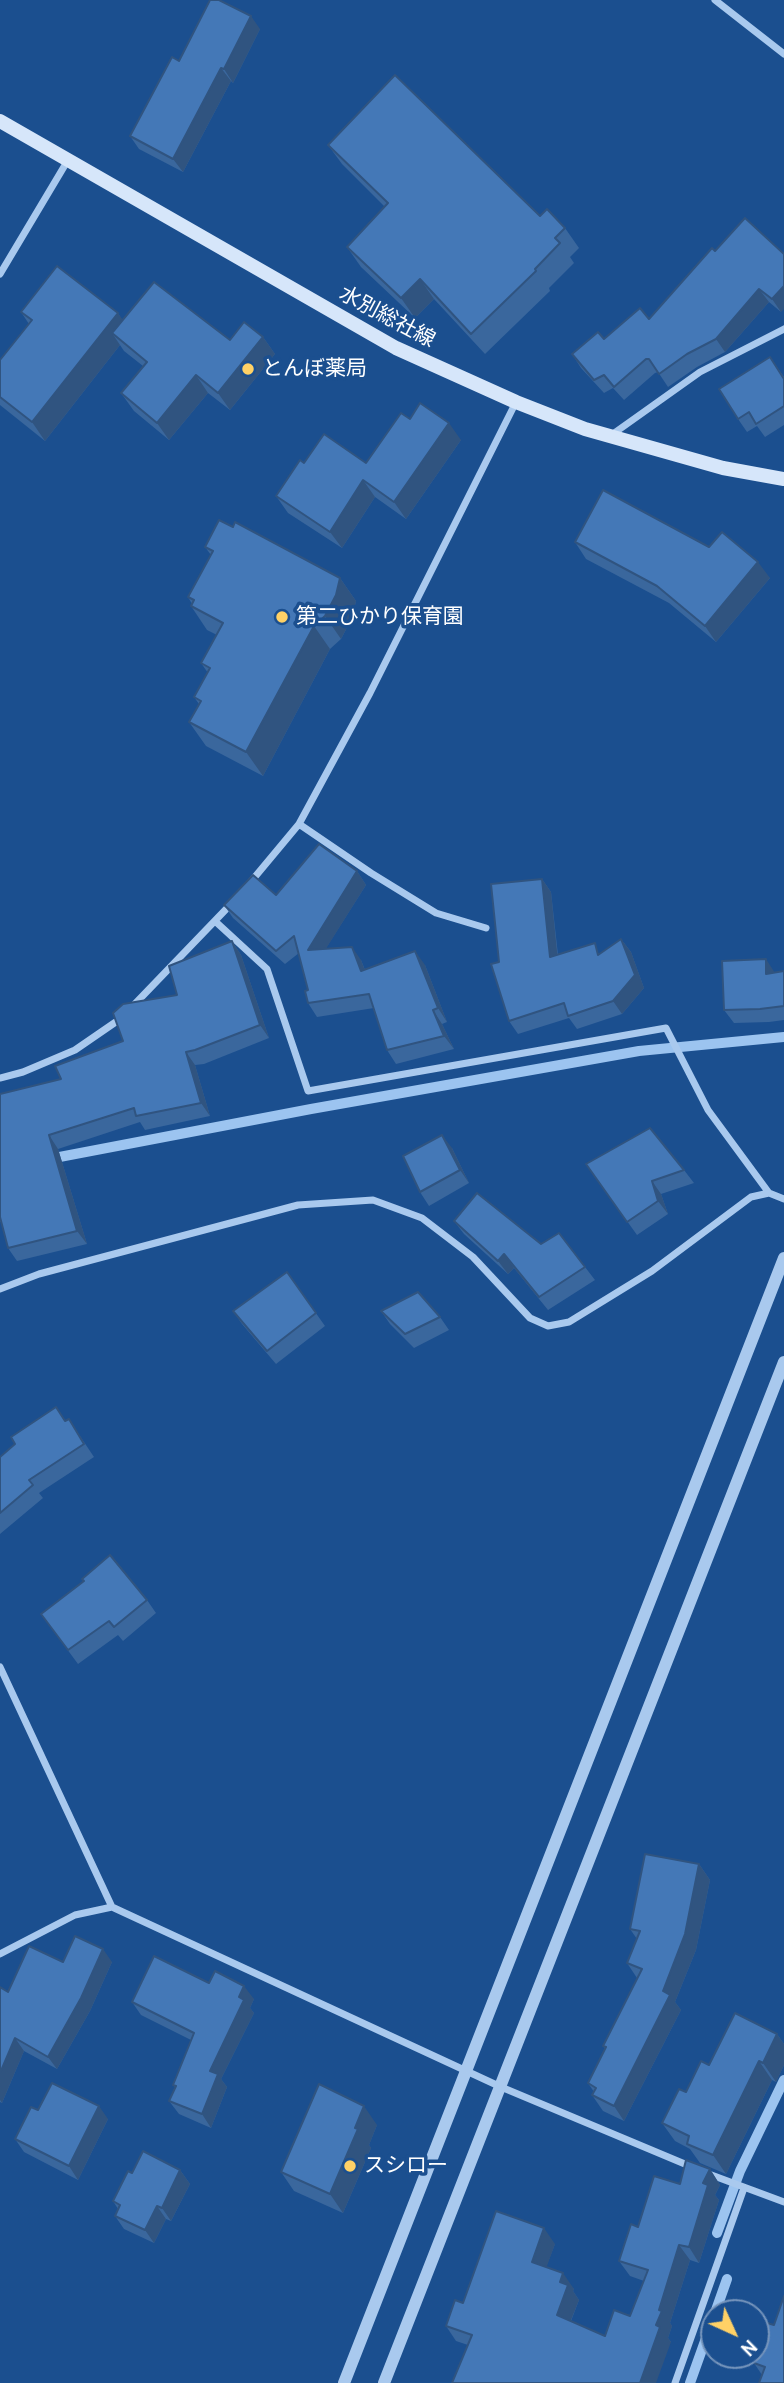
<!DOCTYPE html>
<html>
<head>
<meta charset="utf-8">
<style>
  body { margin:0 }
  #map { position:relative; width:784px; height:2383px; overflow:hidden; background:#1b4f8f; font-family:Cabin,sans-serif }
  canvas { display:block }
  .north { position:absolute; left:700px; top:2299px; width:70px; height:70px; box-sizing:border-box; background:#1b4f8f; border:2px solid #7695bc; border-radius:50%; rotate:135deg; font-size:19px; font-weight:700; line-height:28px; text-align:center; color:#fff }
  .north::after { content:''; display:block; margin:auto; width:24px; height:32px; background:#ffd166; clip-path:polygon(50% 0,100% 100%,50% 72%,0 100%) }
</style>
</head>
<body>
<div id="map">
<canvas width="784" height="2383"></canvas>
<div class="north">N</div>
</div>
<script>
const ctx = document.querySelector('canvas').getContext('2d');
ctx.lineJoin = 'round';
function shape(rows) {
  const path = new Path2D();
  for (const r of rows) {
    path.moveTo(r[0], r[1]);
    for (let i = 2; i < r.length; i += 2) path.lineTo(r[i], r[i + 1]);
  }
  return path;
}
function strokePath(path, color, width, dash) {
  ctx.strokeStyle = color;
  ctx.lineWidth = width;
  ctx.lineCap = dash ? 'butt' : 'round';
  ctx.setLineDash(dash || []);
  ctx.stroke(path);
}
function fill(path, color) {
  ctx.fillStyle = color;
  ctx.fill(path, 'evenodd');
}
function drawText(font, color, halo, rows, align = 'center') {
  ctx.font = font + ' Cabin,"Noto Sans JP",sans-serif';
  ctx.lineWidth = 7;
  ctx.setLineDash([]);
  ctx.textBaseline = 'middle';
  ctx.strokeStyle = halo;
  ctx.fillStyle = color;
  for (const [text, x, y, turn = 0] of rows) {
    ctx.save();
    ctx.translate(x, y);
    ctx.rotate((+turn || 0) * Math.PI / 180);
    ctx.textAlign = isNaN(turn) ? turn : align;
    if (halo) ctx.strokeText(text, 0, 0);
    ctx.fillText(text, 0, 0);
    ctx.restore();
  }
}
strokePath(shape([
  [49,1159,311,1109,639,1051,784,1037],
  [717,2233,740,2171,784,2080],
  [715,2313,727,2279],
  [690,2383,714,2316]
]), '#9cc4f0', 10);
strokePath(shape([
  [715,0,784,54],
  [0,274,68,160],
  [610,436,700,372,784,329],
  [299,824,371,873,436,913,486,928],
  [249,884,299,824,370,693,516,402],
  [216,922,267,969,308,1091,666,1028,708,1110,769,1193],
  [131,1008,232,903],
  [0,1078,23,1072,75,1050,123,1017],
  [0,1289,39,1274,298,1205,373,1200,422,1218,473,1257,530,1318,548,1326,569,1322,652,1271,751,1197,769,1193,784,1199],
  [0,1667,112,1907],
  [0,1954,75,1915,112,1907,501,2087,692,2167],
  [706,2173,784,2202],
  [675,2383,744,2188]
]), '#a9c9ee', 7);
strokePath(shape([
  [344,2383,784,1258],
  [384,2383,784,1362]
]), '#a9c9ee', 12);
strokePath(shape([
  [0,121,396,348,516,402,585,429,723,468,784,479]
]), '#d6e6fa', 14);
fill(shape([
  [260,29,233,83,231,81,183,172,139,149,130,136,179,61],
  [328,145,540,216,565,228,579,248,570,257,574,263,549,288,550,291,485,354,434,299,415,318,361,267,347,247,385,207,342,164],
  [745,218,781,312,769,302,725,352,697,367,668,387,658,372,655,373,624,400,613,388,604,393,581,368,572,354,649,319,715,251],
  [21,312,118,313,122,320,230,340,263,337,275,354,230,410,208,393,169,440,134,411,121,393,143,366,124,351,120,345,45,441,0,405,0,360,29,324],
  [770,357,784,377,784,425,765,437,757,426,747,432,738,419],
  [410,419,461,440,406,519,375,497,342,548,288,513,276,496,304,463,366,463],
  [233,527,340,578,356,601,352,618,341,639,330,649,263,776,206,746,189,722,199,704,194,697,208,673,201,663,217,635,207,630,191,606,192,604,188,597,211,555,205,547],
  [575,542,709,547,770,578,716,642,669,603,586,559],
  [357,871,366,885,326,948,361,960,365,970,425,965,447,1022,442,1024,454,1049,396,1064,387,1050,374,1008,317,1017,308,1003,308,990,299,953,285,964,233,918,224,905,276,895],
  [542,879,551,892,558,955,601,953,621,939,631,952,644,988,622,1014,577,1029,569,1018,518,1034,509,1021,499,962],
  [232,941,241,955,269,1038,204,1064,195,1065,210,1116,145,1130,140,1122,58,1149,87,1244,17,1261,8,1248,1,1222,0,1222,0,1094,61,1079,123,1041,177,995],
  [784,971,784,1020,769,1022,734,1023,724,1010,775,973],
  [452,1148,469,1183,429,1206,420,1192],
  [586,1164,684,1170,694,1183,661,1194,668,1214,637,1235],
  [454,1221,541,1244,585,1267,595,1280,548,1310,514,1268,508,1274,464,1234],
  [287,1272,325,1326,276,1364,242,1324,233,1311],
  [381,1311,440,1317,449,1330,414,1348,390,1324],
  [66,1421,78,1433,94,1457,39,1493,43,1498,0,1534,0,1457],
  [147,1600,156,1613,123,1641,118,1635,78,1664,41,1614],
  [699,1864,710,1880,696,1950,675,2002,681,2010,624,2121,603,2111,592,2095,594,2092,588,2083,605,2049,603,2046,637,1978,627,1963,637,1939,630,1929],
  [63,1962,112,1962,90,2011,57,2069,24,2051,2,2103,0,2102,0,1987,8,1992],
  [209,1983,254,1999,250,2008,254,2013,221,2079,227,2087,211,2128,179,2114,169,2101,175,2087,173,2085,191,2040,141,2015,132,2002],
  [777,2034,784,2044,784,2065,776,2082,772,2080,726,2174,700,2163,690,2149,675,2141,662,2123,686,2092,709,2065],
  [38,2110,108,2119,78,2180,24,2152,15,2139],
  [377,2125,369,2145,371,2148,343,2213,294,2191,281,2172],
  [710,2169,720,2185,715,2195,719,2200,699,2263,690,2260,670,2323,672,2326,668,2338,671,2342,468,2345,456,2341,446,2326,463,2303,555,2244,546,2267,574,2289,573,2291,579,2300,571,2321,605,2336,630,2316,644,2281,630,2276,619,2261,638,2227,680,2184],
  [180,2170,190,2184,171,2221,166,2219,154,2243,124,2229,115,2216,118,2209,113,2201,132,2173],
  [774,2325,784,2383,762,2375,754,2363]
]), '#3a679d');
fill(shape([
  [251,16,260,29,233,83,224,69],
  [221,68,231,81,183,172,173,159],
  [420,279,434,299,415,318,401,298],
  [784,286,784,309,781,312,772,299],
  [759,289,769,302,725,352,716,339],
  [118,313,131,332,112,333,120,345,45,441,32,422],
  [263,337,275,354,230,410,218,393],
  [196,375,208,393,169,440,157,423],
  [449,423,461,440,406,519,394,502],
  [363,480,375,497,342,548,330,532],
  [758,562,770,578,716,642,705,626],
  [340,578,356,601,352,618,341,639,325,616],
  [314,626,330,649,263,776,246,752],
  [357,871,366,885,317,963,308,950],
  [542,879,551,892,559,971,550,957],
  [621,939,631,952,644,988,622,1014,613,1001],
  [232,941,241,955,269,1038,260,1025],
  [352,947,361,960,370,984,361,971],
  [415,951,425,965,447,1022,438,1008],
  [766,959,775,973,766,974],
  [433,1010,442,1024,454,1049,444,1036],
  [186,1052,195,1065,210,1116,201,1103],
  [49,1135,58,1149,87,1244,77,1231],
  [442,1135,452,1148,469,1183,460,1170],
  [652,1181,661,1194,668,1214,658,1201],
  [504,1254,514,1268,508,1274,498,1261],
  [699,1864,710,1880,696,1950,675,2002,681,2010,624,2121,614,2106,663,1991],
  [103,1949,112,1962,90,2011,57,2069,48,2057],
  [244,1986,254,1999,250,2008,254,2013,221,2079,227,2087,211,2128,202,2114,210,2071],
  [777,2034,784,2044,784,2065,776,2082,763,2063],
  [15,2038,24,2051,2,2103,0,2100,0,2073],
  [759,2061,772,2080,726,2174,713,2155],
  [99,2106,108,2119,78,2180,69,2166],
  [364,2106,377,2125,369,2145,371,2148,343,2213,330,2194,355,2128],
  [710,2169,720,2185,715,2195,719,2200,699,2263,689,2247,703,2183],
  [180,2170,190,2184,171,2221,162,2208],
  [157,2206,166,2219,154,2243,145,2230],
  [544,2228,555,2244,543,2277,532,2262],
  [679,2245,690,2260,670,2323,672,2326,668,2338,671,2342,656,2383,640,2383,656,2325,659,2310],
  [563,2273,574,2289,573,2291,579,2300,567,2330,557,2315,560,2282]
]), '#305480');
const building = shape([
  [210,0,219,0,251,16,224,69,221,68,173,159,130,136,172,57,179,61,210,0],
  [395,75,540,216,547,209,565,228,555,238,560,243,535,269,536,271,471,334,420,279,401,298,347,247,388,203,328,145,395,75],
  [745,218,784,254,784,286,772,299,759,289,716,339,687,354,659,374,649,359,646,359,614,387,604,375,594,380,572,354,598,332,604,339,640,308,649,319,712,248,715,251,745,218],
  [57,266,118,313,32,422,0,397,0,360,32,320,21,312,57,266],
  [154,282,230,340,244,322,263,337,218,393,196,375,157,423,121,393,147,362,112,333,154,282],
  [770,357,784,379,784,406,756,424,749,412,738,419,719,389,770,357],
  [420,403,449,423,394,502,363,480,330,532,276,496,300,460,304,463,324,434,366,463,401,413,410,419,420,403],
  [603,490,709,547,722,532,758,562,705,626,657,586,575,542,603,490],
  [219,520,233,527,235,522,340,578,336,595,325,616,314,626,246,752,189,722,201,701,194,697,210,668,201,663,223,623,191,606,194,600,188,597,213,551,205,547,219,520],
  [319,844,357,871,308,950,352,947,361,971,415,951,438,1008,433,1010,444,1036,387,1050,369,994,308,1003,305,991,308,990,294,936,276,951,224,905,253,875,276,895,319,844],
  [542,879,550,957,595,943,598,955,621,939,635,975,613,1001,568,1016,564,1003,509,1021,491,964,499,962,491,884,542,879],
  [232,941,260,1025,195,1050,186,1052,201,1103,136,1116,134,1108,49,1135,77,1231,8,1248,0,1217,0,1094,61,1079,55,1066,123,1041,113,1013,123,1004,177,995,169,966,232,941],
  [766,959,766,974,784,971,784,1006,760,1009,724,1010,722,961,766,959],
  [650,1128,684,1170,652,1181,658,1201,627,1222,586,1164,650,1128],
  [442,1135,460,1170,420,1192,403,1156,442,1135],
  [477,1193,541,1244,559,1233,585,1267,539,1297,504,1254,498,1261,454,1221,477,1193],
  [287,1272,316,1313,267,1351,233,1311,287,1272],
  [418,1292,440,1317,405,1334,381,1311,418,1292],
  [56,1407,65,1421,69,1419,84,1444,29,1480,33,1485,0,1513,0,1457,15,1444,11,1437,56,1407],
  [110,1555,147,1600,114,1627,109,1621,68,1650,41,1614,84,1581,82,1579,110,1555],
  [645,1854,699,1864,685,1934,663,1991,670,1995,614,2106,592,2095,596,2088,588,2083,606,2047,603,2046,642,1969,627,1963,640,1931,630,1929,645,1854],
  [75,1936,103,1949,81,1998,48,2057,15,2038,0,2073,0,1987,8,1992,29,1946,63,1962,75,1936],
  [154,1956,209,1983,215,1971,244,1986,239,1997,244,2000,210,2071,218,2074,202,2114,169,2101,176,2086,173,2085,194,2033,132,2002,154,1956],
  [735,2013,777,2034,763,2063,759,2061,713,2155,687,2144,689,2136,662,2123,679,2089,686,2092,701,2061,709,2065,735,2013],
  [52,2083,99,2106,69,2166,15,2139,31,2107,38,2110,52,2083],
  [319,2084,364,2106,355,2128,358,2129,330,2194,281,2172,319,2084],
  [143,2151,180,2170,162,2208,157,2206,145,2230,115,2216,120,2205,113,2201,128,2171,132,2173,143,2151],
  [686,2160,710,2169,703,2183,708,2185,689,2247,679,2245,659,2310,662,2311,656,2325,660,2327,640,2383,452,2383,472,2335,446,2326,455,2300,463,2303,496,2211,544,2228,532,2262,563,2273,560,2282,568,2285,557,2315,605,2336,614,2310,630,2316,648,2270,619,2261,631,2224,638,2227,654,2176,680,2184,686,2160],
  [784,2296,784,2383,759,2383,765,2367,754,2363,767,2323,774,2325,784,2296]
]);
fill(building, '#4478b7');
strokePath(building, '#305480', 2);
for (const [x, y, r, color] of [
  [248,369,7,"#ffd166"],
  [282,617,7,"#ffd166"],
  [350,2166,7,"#ffd166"]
]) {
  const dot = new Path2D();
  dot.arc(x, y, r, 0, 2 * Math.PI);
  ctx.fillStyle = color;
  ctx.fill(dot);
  strokePath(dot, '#1b4f8f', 2.5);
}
drawText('21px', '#fff', '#1b4f8f', [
  ["水別総社線",387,317,28]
]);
drawText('21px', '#fff', '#1b4f8f', [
  ["とんぼ薬局",262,369],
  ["第二ひかり保育園",296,617],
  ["スシロー",364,2166]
], 'left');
</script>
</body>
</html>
